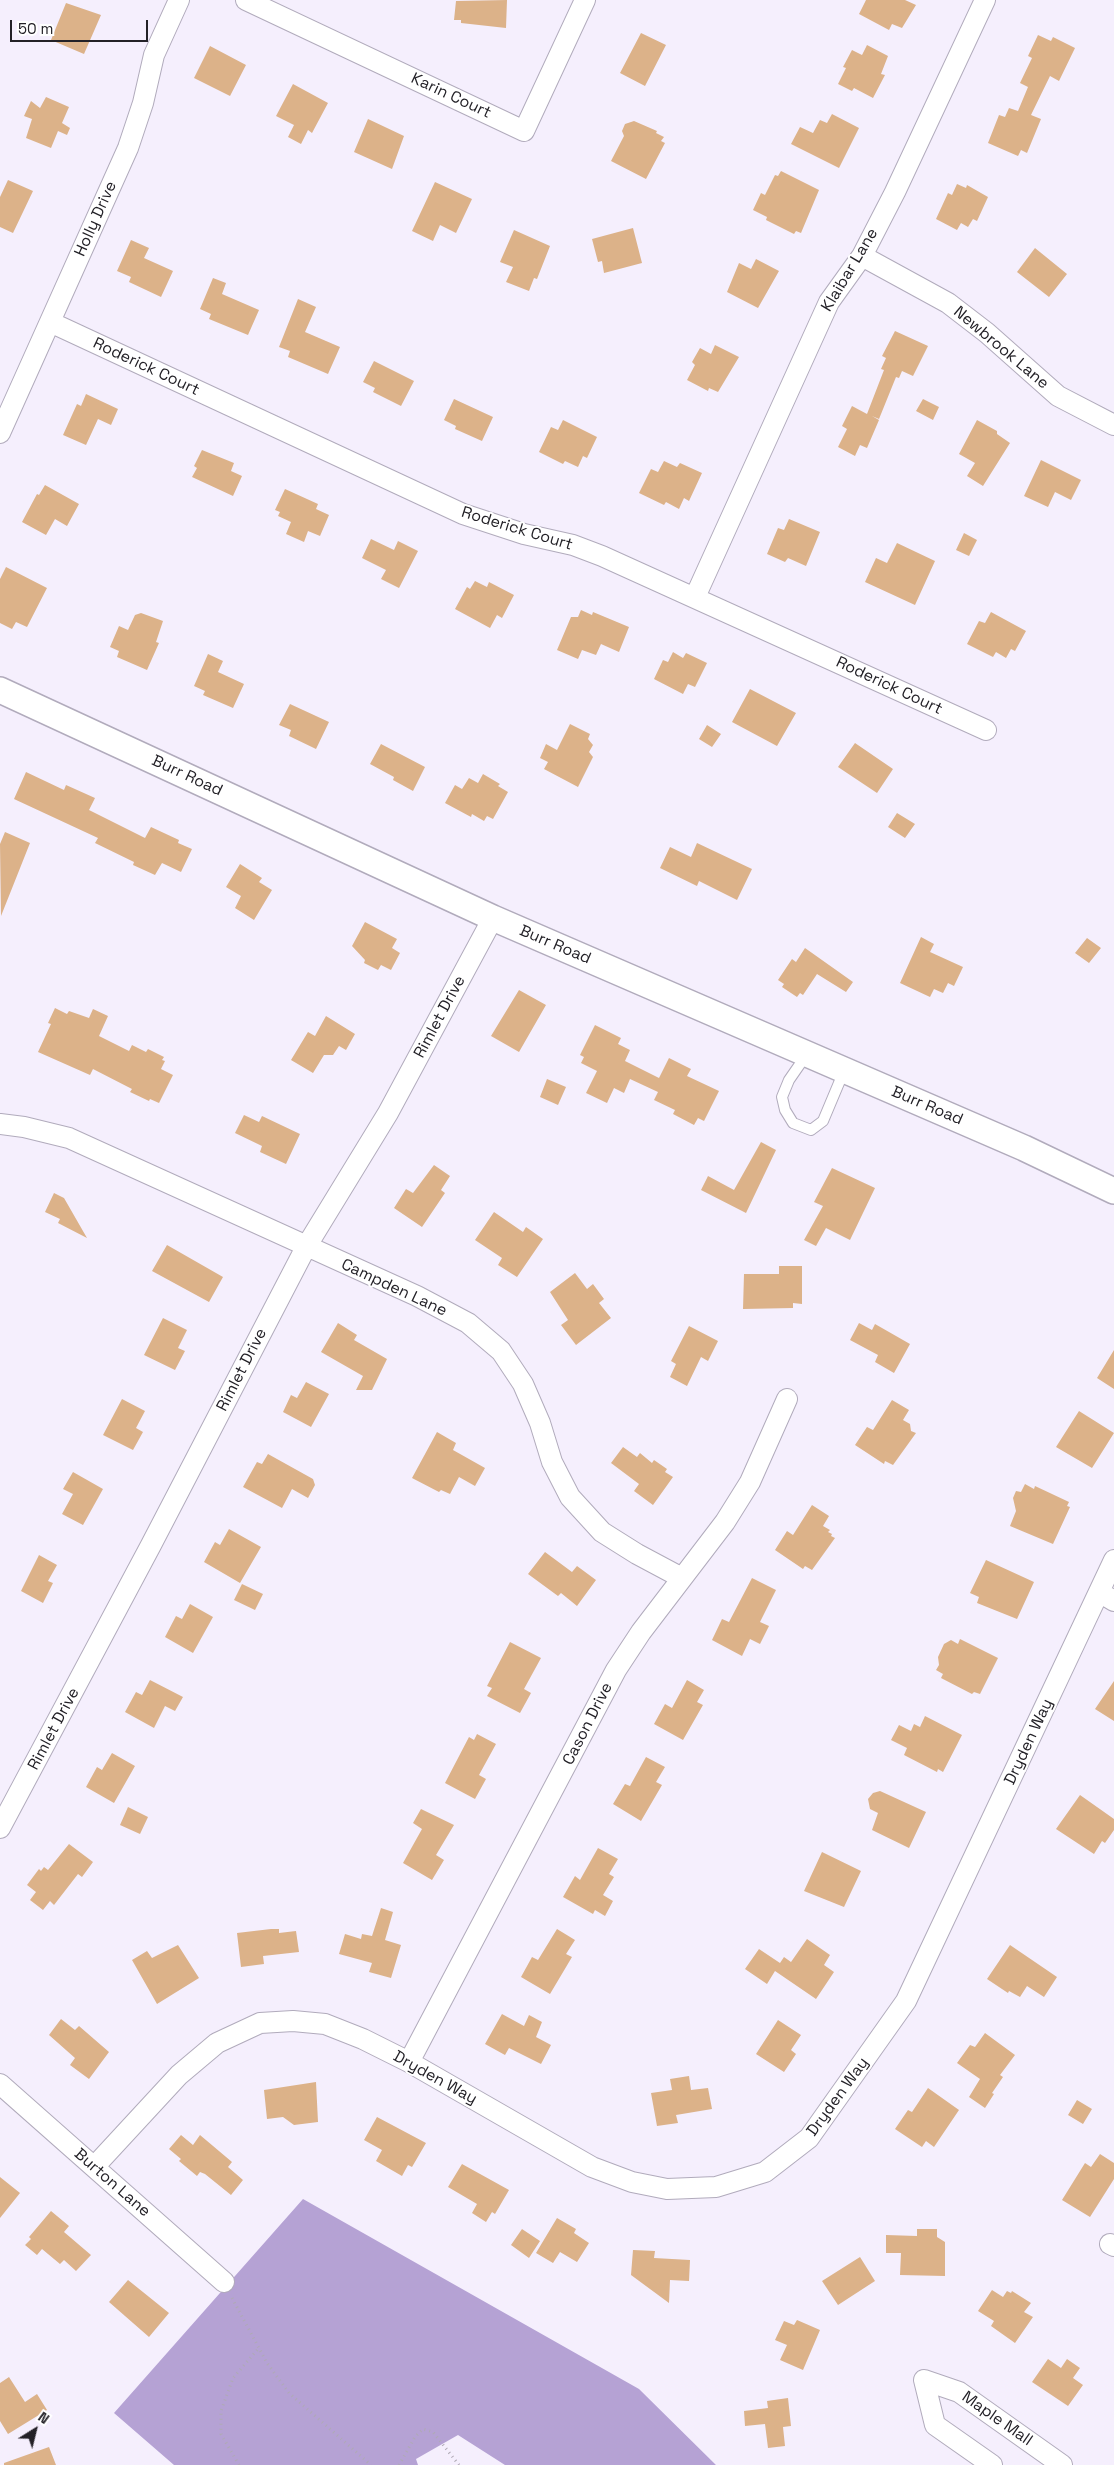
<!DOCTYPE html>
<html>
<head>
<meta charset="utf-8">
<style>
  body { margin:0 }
  #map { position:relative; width:1114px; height:2465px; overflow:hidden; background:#f5effd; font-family:"Space Grotesk",sans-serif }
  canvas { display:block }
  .north { position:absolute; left:10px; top:2405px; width:50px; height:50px; -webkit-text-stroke:4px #fff; paint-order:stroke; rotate:36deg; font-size:14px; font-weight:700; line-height:20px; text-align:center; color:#232127 }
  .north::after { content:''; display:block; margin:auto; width:18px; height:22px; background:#232127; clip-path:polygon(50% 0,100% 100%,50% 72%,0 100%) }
  .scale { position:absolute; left:10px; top:20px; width:138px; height:22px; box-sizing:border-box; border:2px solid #232127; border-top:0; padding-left:6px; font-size:15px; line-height:18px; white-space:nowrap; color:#232127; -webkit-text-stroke:4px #fff; paint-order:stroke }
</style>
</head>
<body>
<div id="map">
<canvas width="1114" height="2465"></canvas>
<div class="north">N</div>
<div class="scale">50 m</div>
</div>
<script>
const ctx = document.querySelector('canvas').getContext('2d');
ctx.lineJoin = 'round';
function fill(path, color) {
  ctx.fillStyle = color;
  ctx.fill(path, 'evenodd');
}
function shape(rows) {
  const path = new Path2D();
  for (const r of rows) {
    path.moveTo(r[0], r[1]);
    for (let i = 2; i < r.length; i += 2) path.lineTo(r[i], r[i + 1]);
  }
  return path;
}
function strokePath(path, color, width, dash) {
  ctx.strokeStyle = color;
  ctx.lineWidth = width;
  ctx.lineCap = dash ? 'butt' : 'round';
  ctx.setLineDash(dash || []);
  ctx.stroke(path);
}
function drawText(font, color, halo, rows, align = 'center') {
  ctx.font = font + ' "Space Grotesk",sans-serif';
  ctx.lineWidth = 4;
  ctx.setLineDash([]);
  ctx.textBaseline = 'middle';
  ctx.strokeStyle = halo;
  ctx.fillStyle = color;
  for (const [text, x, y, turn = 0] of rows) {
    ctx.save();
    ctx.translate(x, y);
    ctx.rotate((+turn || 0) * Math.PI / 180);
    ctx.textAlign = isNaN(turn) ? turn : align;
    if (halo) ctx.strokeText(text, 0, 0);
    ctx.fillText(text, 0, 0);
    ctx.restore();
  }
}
fill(shape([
  [303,2199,639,2389,716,2465,505,2465,458,2435,416,2459,418,2465,174,2465,114,2413]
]), '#b5a2d4');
fill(shape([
  [507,0,506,28,461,23,461,20,454,20,456,1],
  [866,0,905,0,916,5,902,28,892,24,889,30,859,14],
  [66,3,101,15,84,54,51,40],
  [641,33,666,45,645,86,620,73],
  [1038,35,1051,41,1053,37,1075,48,1059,81,1050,76,1031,115,1041,119,1027,153,1021,150,1018,156,988,143,999,115,1005,117,1009,108,1018,111,1028,87,1020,83,1032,58,1028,56],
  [867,45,888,56,881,74,885,75,873,98,854,88,852,91,838,84,846,68,843,67,852,50,862,55],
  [210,46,246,65,230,96,194,78],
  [293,84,328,103,312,133,308,130,301,144,288,137,294,125,276,116],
  [46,97,69,107,62,123,70,128,67,135,58,131,51,148,26,138,32,119,24,116,31,101,40,108],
  [832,114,859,128,839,168,791,144,800,127,813,133,820,120,827,123],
  [368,119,404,136,392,169,354,152],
  [634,121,657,131,656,133,664,137,661,141,665,143,646,179,611,161,624,136,622,131,625,124],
  [781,171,819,190,801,233,796,231,794,234,766,220,767,217,753,210,761,193,765,195,775,175,778,176],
  [8,180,33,191,13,233,0,227,0,197],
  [435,182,472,199,456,233,440,225,433,241,412,231],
  [957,184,966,188,967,185,988,197,977,221,973,219,968,227,961,223,957,230,936,219,948,193,952,195],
  [633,228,642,263,604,273,602,261,598,262,592,239],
  [514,230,550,246,537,279,534,278,529,291,506,282,513,267,500,262],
  [131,240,149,248,144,258,173,271,161,297,129,282,131,277,117,271],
  [1035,248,1067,274,1049,297,1017,272],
  [756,259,779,271,758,308,727,292,739,263,751,269],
  [213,278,226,283,222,294,259,310,248,335,209,319,211,314,200,309],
  [298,299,316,307,305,332,340,347,328,374,288,357,290,351,279,347],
  [895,331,928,346,913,376,902,371,899,378,896,377,879,419,872,416,879,420,867,448,860,445,855,456,838,447,847,429,842,426,852,406,867,414,884,370,881,369,886,358,882,356],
  [715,345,739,357,718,392,709,388,708,391,687,380,695,365,692,362,700,348,711,354],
  [374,361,414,381,401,406,373,392,375,388,363,382],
  [86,394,118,409,111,425,98,419,86,445,63,435,77,404,81,406],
  [454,399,493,417,482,441,455,429,456,426,444,420],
  [923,399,939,407,933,420,916,411],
  [563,420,597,437,587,458,583,456,578,467,565,461,563,464,539,452,551,427,558,430],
  [977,420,997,431,997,434,1010,443,983,486,967,476,975,463,959,454],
  [202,450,234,463,231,471,242,476,233,496,192,477,197,468,194,466],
  [1041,460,1081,480,1071,500,1055,492,1048,507,1024,496],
  [664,461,677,467,680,463,702,473,689,501,684,498,679,509,666,502,664,505,639,493,651,469,658,472],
  [45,485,79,504,67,526,55,519,46,535,22,522,37,494,39,495],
  [285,489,318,504,316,509,329,515,320,536,308,531,304,542,286,534,291,522,278,516,280,512,275,510],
  [789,519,820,532,806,566,788,558,785,562,767,554,778,528,784,530],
  [964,533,977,540,969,556,956,550],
  [371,539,394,550,398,541,418,551,399,588,381,579,386,570,362,558],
  [897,543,935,561,915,605,865,582,876,558,887,563],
  [6,567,47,588,27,627,16,622,12,629,0,623,0,579],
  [475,581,487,587,489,582,514,595,502,618,497,615,490,628,455,609,467,587,470,589],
  [581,610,592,615,593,612,629,627,619,652,601,644,596,655,582,650,578,659,557,650,571,617,578,617],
  [991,612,1026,631,1015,651,1011,649,1006,658,996,652,993,657,967,644,979,621,985,623],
  [141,613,163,621,156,642,159,643,147,670,117,657,119,651,110,647,119,626,128,630,135,615],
  [673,652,683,658,686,653,707,663,695,687,688,684,683,694,654,679,663,660,668,662],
  [208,654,223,661,218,672,244,684,233,708,203,695,205,691,194,686],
  [750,689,796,713,777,746,732,722],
  [290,704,329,722,316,749,289,736,291,730,279,725],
  [570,724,590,734,588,739,593,745,589,752,593,757,578,787,544,769,548,762,540,758,546,744,557,750],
  [707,725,721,734,712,747,699,739],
  [855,743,893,769,877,793,838,767],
  [381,744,425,767,413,791,393,780,394,777,370,764],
  [26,772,64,790,66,785,95,798,89,810,145,838,151,827,179,840,178,843,192,849,181,872,162,863,155,875,133,865,134,862,95,843,98,838,14,799],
  [483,774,500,784,498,786,508,792,493,819,487,816,484,821,472,814,471,817,445,803,455,785,462,789,469,778,478,783],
  [897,813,915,824,905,838,888,827],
  [5,832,30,843,1,916,0,844],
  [697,843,752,869,737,900,699,881,697,886,660,868,670,847,691,857],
  [240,864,262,878,259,882,272,890,254,920,235,908,241,896,226,887],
  [365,922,397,939,392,948,400,953,391,970,381,965,378,970,364,963,365,960,352,946],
  [921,937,934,944,930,952,963,967,954,986,948,983,943,993,934,989,930,997,900,983],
  [1087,938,1101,948,1089,963,1075,953],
  [805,948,853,982,846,992,817,974,803,995,800,993,797,997,782,987,784,984,778,980,792,959,796,962],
  [519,990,546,1005,519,1052,491,1036],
  [55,1008,67,1014,69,1011,89,1018,93,1009,108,1016,99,1036,129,1051,132,1045,146,1052,148,1049,164,1057,162,1060,165,1061,161,1069,173,1075,159,1103,150,1099,149,1101,130,1092,132,1089,93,1069,90,1075,38,1052,51,1024,48,1023],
  [326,1016,355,1034,346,1050,339,1046,333,1055,324,1055,313,1073,291,1060,308,1032,315,1036],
  [595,1025,621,1038,618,1044,630,1050,625,1061,659,1078,669,1058,691,1069,687,1076,719,1091,704,1121,698,1118,694,1125,673,1114,675,1110,654,1100,658,1092,630,1079,624,1093,614,1088,607,1103,586,1093,597,1071,581,1063,584,1057,580,1055],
  [547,1079,566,1087,558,1105,540,1097],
  [244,1115,259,1122,262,1116,300,1134,286,1164,260,1152,262,1146,235,1133],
  [761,1142,776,1150,746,1213,701,1190,708,1176,734,1190],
  [434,1165,450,1176,441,1190,445,1193,422,1227,394,1208,406,1189,413,1193],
  [832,1168,875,1188,850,1240,826,1228,816,1246,804,1240,823,1206,814,1202],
  [54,1193,64,1198,87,1238,58,1223,60,1219,45,1212],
  [494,1212,523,1232,526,1227,543,1239,517,1277,498,1265,502,1258,475,1240],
  [167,1245,223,1277,209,1302,152,1271],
  [779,1266,802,1266,802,1304,793,1303,793,1308,743,1309,744,1274,779,1274],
  [575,1273,587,1289,593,1284,604,1299,599,1303,611,1318,576,1345,561,1325,568,1320,550,1292],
  [163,1318,187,1330,178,1348,185,1351,175,1370,144,1355],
  [338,1323,357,1335,354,1340,387,1359,372,1390,356,1390,363,1376,321,1352],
  [859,1323,872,1330,875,1324,910,1344,894,1373,875,1362,878,1355,850,1340],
  [689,1326,718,1341,708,1361,701,1357,687,1386,670,1377,676,1364,671,1361],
  [1114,1350,1114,1389,1097,1378],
  [306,1382,329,1394,311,1427,283,1412,291,1395,297,1398],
  [122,1399,145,1411,136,1428,143,1432,133,1450,103,1435],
  [892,1400,909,1410,903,1420,910,1424,911,1431,916,1433,893,1465,885,1461,884,1464,855,1445,867,1427,873,1430],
  [1079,1411,1114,1433,1092,1468,1056,1447],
  [437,1432,456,1443,453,1450,485,1468,475,1486,459,1477,450,1494,441,1490,439,1492,412,1478],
  [623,1447,637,1457,640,1453,652,1463,654,1460,667,1469,665,1472,673,1477,653,1505,634,1491,639,1484,611,1463],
  [268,1454,313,1479,315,1485,308,1498,292,1489,282,1508,243,1487,257,1462,262,1464],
  [73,1472,103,1489,83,1525,62,1514,73,1494,63,1489],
  [1025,1484,1034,1489,1035,1486,1069,1502,1067,1506,1070,1507,1053,1544,1010,1526,1016,1511,1013,1498,1016,1491,1021,1492],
  [812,1505,829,1516,823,1526,830,1530,828,1532,832,1534,831,1536,835,1538,812,1570,805,1566,803,1569,775,1550,787,1531,793,1535],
  [229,1529,261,1547,240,1583,204,1562,215,1542,220,1545],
  [545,1552,572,1572,577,1566,596,1580,577,1606,561,1593,558,1596,528,1574],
  [39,1555,57,1565,48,1581,53,1583,43,1603,21,1591],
  [986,1560,1034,1582,1017,1619,977,1603,979,1597,970,1593],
  [752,1578,776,1590,760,1622,769,1626,760,1644,750,1639,742,1656,712,1640,722,1619,729,1622],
  [242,1584,263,1594,255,1610,234,1600],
  [190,1604,213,1617,193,1653,165,1637,176,1616,182,1619],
  [960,1639,998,1658,980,1694,974,1692,972,1694,941,1678,943,1674,936,1670,939,1665,938,1657,944,1644,951,1640,958,1644],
  [510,1642,541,1658,524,1689,531,1693,520,1713,487,1696,492,1688,487,1686],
  [150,1680,183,1697,175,1711,165,1706,154,1728,125,1712,136,1692,142,1695],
  [687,1680,704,1690,697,1702,703,1705,683,1740,654,1724,665,1704,672,1708],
  [1114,1681,1114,1721,1095,1709],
  [925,1716,962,1735,943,1772,938,1769,937,1772,904,1755,907,1748,891,1740,899,1725,911,1731,914,1724,920,1727],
  [477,1734,496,1744,479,1775,486,1779,475,1799,445,1783,469,1737,474,1740],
  [112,1753,135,1766,114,1803,86,1787,97,1767,102,1770],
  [646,1757,665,1767,656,1782,662,1785,641,1821,613,1804,625,1784,630,1786],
  [880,1791,926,1812,909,1848,872,1830,878,1813,870,1809,868,1799,873,1793],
  [1080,1795,1114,1819,1114,1830,1105,1843,1102,1841,1094,1854,1056,1829],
  [128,1807,148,1817,140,1834,120,1825],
  [421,1809,454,1825,436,1855,444,1860,432,1880,403,1863,422,1829,413,1823],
  [69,1844,93,1862,82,1877,78,1874,54,1905,50,1901,43,1910,30,1900,36,1892,27,1885,39,1869,41,1871,44,1867,48,1870],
  [598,1848,618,1859,609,1874,614,1877,603,1895,613,1901,605,1916,595,1910,593,1914,563,1897,575,1876,580,1880],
  [822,1852,861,1871,844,1907,804,1891],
  [381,1908,393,1912,385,1940,401,1945,391,1978,369,1972,372,1963,339,1954,345,1934,361,1939,362,1934,372,1936],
  [271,1929,279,1929,279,1933,296,1931,299,1952,263,1956,264,1964,241,1967,237,1933],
  [557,1929,575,1940,566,1954,572,1957,550,1994,521,1977,532,1957,538,1960],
  [807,1939,830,1955,824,1965,834,1972,816,1999,775,1971,767,1984,745,1969,759,1949,780,1963,784,1957,791,1962],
  [178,1945,199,1978,157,2004,132,1960,147,1951,152,1958],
  [1010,1945,1057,1977,1044,1997,1027,1986,1020,1997,1009,1991,1008,1993,987,1979],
  [502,2014,524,2026,529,2015,542,2022,536,2037,551,2045,541,2064,509,2048,505,2055,485,2044],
  [61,2019,75,2030,79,2026,109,2052,89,2079,70,2065,75,2058,49,2035],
  [778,2020,801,2035,791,2050,796,2054,784,2072,756,2054],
  [985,2033,1015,2055,1000,2075,1003,2077,992,2093,994,2094,985,2108,969,2097,980,2079,957,2063,970,2045,975,2047],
  [689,2076,691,2090,708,2088,712,2109,676,2115,678,2123,657,2126,651,2093,672,2090,670,2079],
  [316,2082,318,2122,294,2125,283,2117,267,2119,264,2090],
  [928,2088,959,2110,934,2147,926,2141,922,2147,895,2129,908,2110,912,2112],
  [1077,2100,1092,2109,1083,2124,1068,2115],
  [377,2117,426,2143,412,2167,408,2165,402,2176,376,2161,382,2150,364,2140],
  [181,2135,193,2145,200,2135,232,2162,228,2167,243,2180,231,2195,205,2174,200,2172,197,2176,179,2161,181,2159,169,2149],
  [1100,2154,1114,2163,1114,2179,1090,2217,1062,2200,1085,2163,1091,2167],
  [462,2164,509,2190,495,2214,492,2212,486,2222,472,2213,477,2204,448,2187],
  [0,2177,20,2193,0,2218],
  [51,2211,69,2226,64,2232,91,2255,76,2271,64,2260,60,2264,42,2249,37,2255,25,2245,31,2239,29,2237],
  [557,2218,576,2229,574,2233,589,2243,577,2262,560,2252,553,2263,536,2253],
  [522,2229,540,2241,529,2258,511,2245],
  [917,2229,937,2229,937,2237,945,2242,945,2276,900,2275,901,2253,886,2253,886,2235,917,2236],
  [633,2250,655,2251,654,2258,690,2260,689,2281,670,2280,669,2303,631,2275],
  [860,2257,875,2281,838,2305,822,2281],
  [128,2280,169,2313,149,2337,109,2302],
  [992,2290,1003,2297,1007,2291,1011,2293,1012,2291,1031,2303,1024,2312,1033,2317,1015,2343,991,2326,994,2321,978,2311],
  [797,2320,820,2330,803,2370,780,2360,787,2345,775,2340,784,2321,794,2325],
  [1048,2359,1061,2368,1067,2359,1080,2368,1073,2378,1083,2385,1068,2406,1032,2382],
  [9,2377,25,2402,37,2394,47,2410,8,2434,0,2421,0,2383],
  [788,2398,791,2426,783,2427,785,2446,768,2448,765,2424,745,2426,744,2411,768,2408,767,2401],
  [49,2447,56,2465,4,2465,4,2463]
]), '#dcb289');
const service = shape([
  [807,1054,789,1080,782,1097,785,1110,793,1123,811,1130,823,1121,844,1071]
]);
const minor = shape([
  [246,0,524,131,585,0],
  [862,256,948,303,987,333,1058,396,1114,425],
  [50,322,463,514,524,534,573,545,602,556,986,730],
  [0,433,128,148,143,103,154,55,179,0],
  [695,597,829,302,862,256,895,192,985,0],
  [0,1124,24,1127,69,1138,417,1296,468,1323,501,1351,523,1384,540,1423,552,1462,570,1497,602,1532,637,1554,682,1578],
  [1099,1592,1114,1601],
  [0,1828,151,1545,306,1247,388,1113,493,918],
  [409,2062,616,1670,641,1632,725,1522,750,1482,787,1399],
  [0,2084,224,2282],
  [94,2167,179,2075,217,2043,260,2023,293,2021,325,2024,363,2039,409,2062,592,2167,632,2182,667,2189,716,2187,765,2172,809,2138,906,2001,1114,1560],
  [1110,2244,1114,2246],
  [992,2465,935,2425,924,2380,959,2392,1062,2465]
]);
const tertiary = shape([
  [0,690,493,918,1024,1148,1114,1191]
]);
strokePath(service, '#b1abbc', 12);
strokePath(minor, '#b1abbc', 22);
strokePath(tertiary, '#b1abbc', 28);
strokePath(shape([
  [232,2298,267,2363,289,2393,371,2465],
  [239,2465,221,2434,221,2411,233,2378,259,2348],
  [399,2465,415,2437,423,2429,433,2432,459,2465]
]), '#afaab5', 3, [1, 4]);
strokePath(service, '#fff', 10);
strokePath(minor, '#fff', 20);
strokePath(tertiary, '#fff', 25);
drawText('16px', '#232127', '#fff', [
  ["Karin Court",451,96,25],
  ["Holly Drive",96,219,-66],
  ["Klaibar Lane",850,270,-59],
  ["Newbrook Lane",1001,348,40],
  ["Roderick Court",146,367,25],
  ["Roderick Court",517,529,17],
  ["Roderick Court",889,686,25],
  ["Burr Road",187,776,25],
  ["Burr Road",555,945,23],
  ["Rimlet Drive",440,1017,-62],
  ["Burr Road",927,1106,23],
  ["Campden Lane",394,1288,25],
  ["Rimlet Drive",242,1370,-63],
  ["Cason Drive",588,1724,-63],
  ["Rimlet Drive",54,1729,-62],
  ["Dryden Way",1029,1742,-65],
  ["Dryden Way",435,2078,29],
  ["Dryden Way",838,2097,-54],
  ["Burton Lane",112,2183,41],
  ["Maple Mall",997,2419,35]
]);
</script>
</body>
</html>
